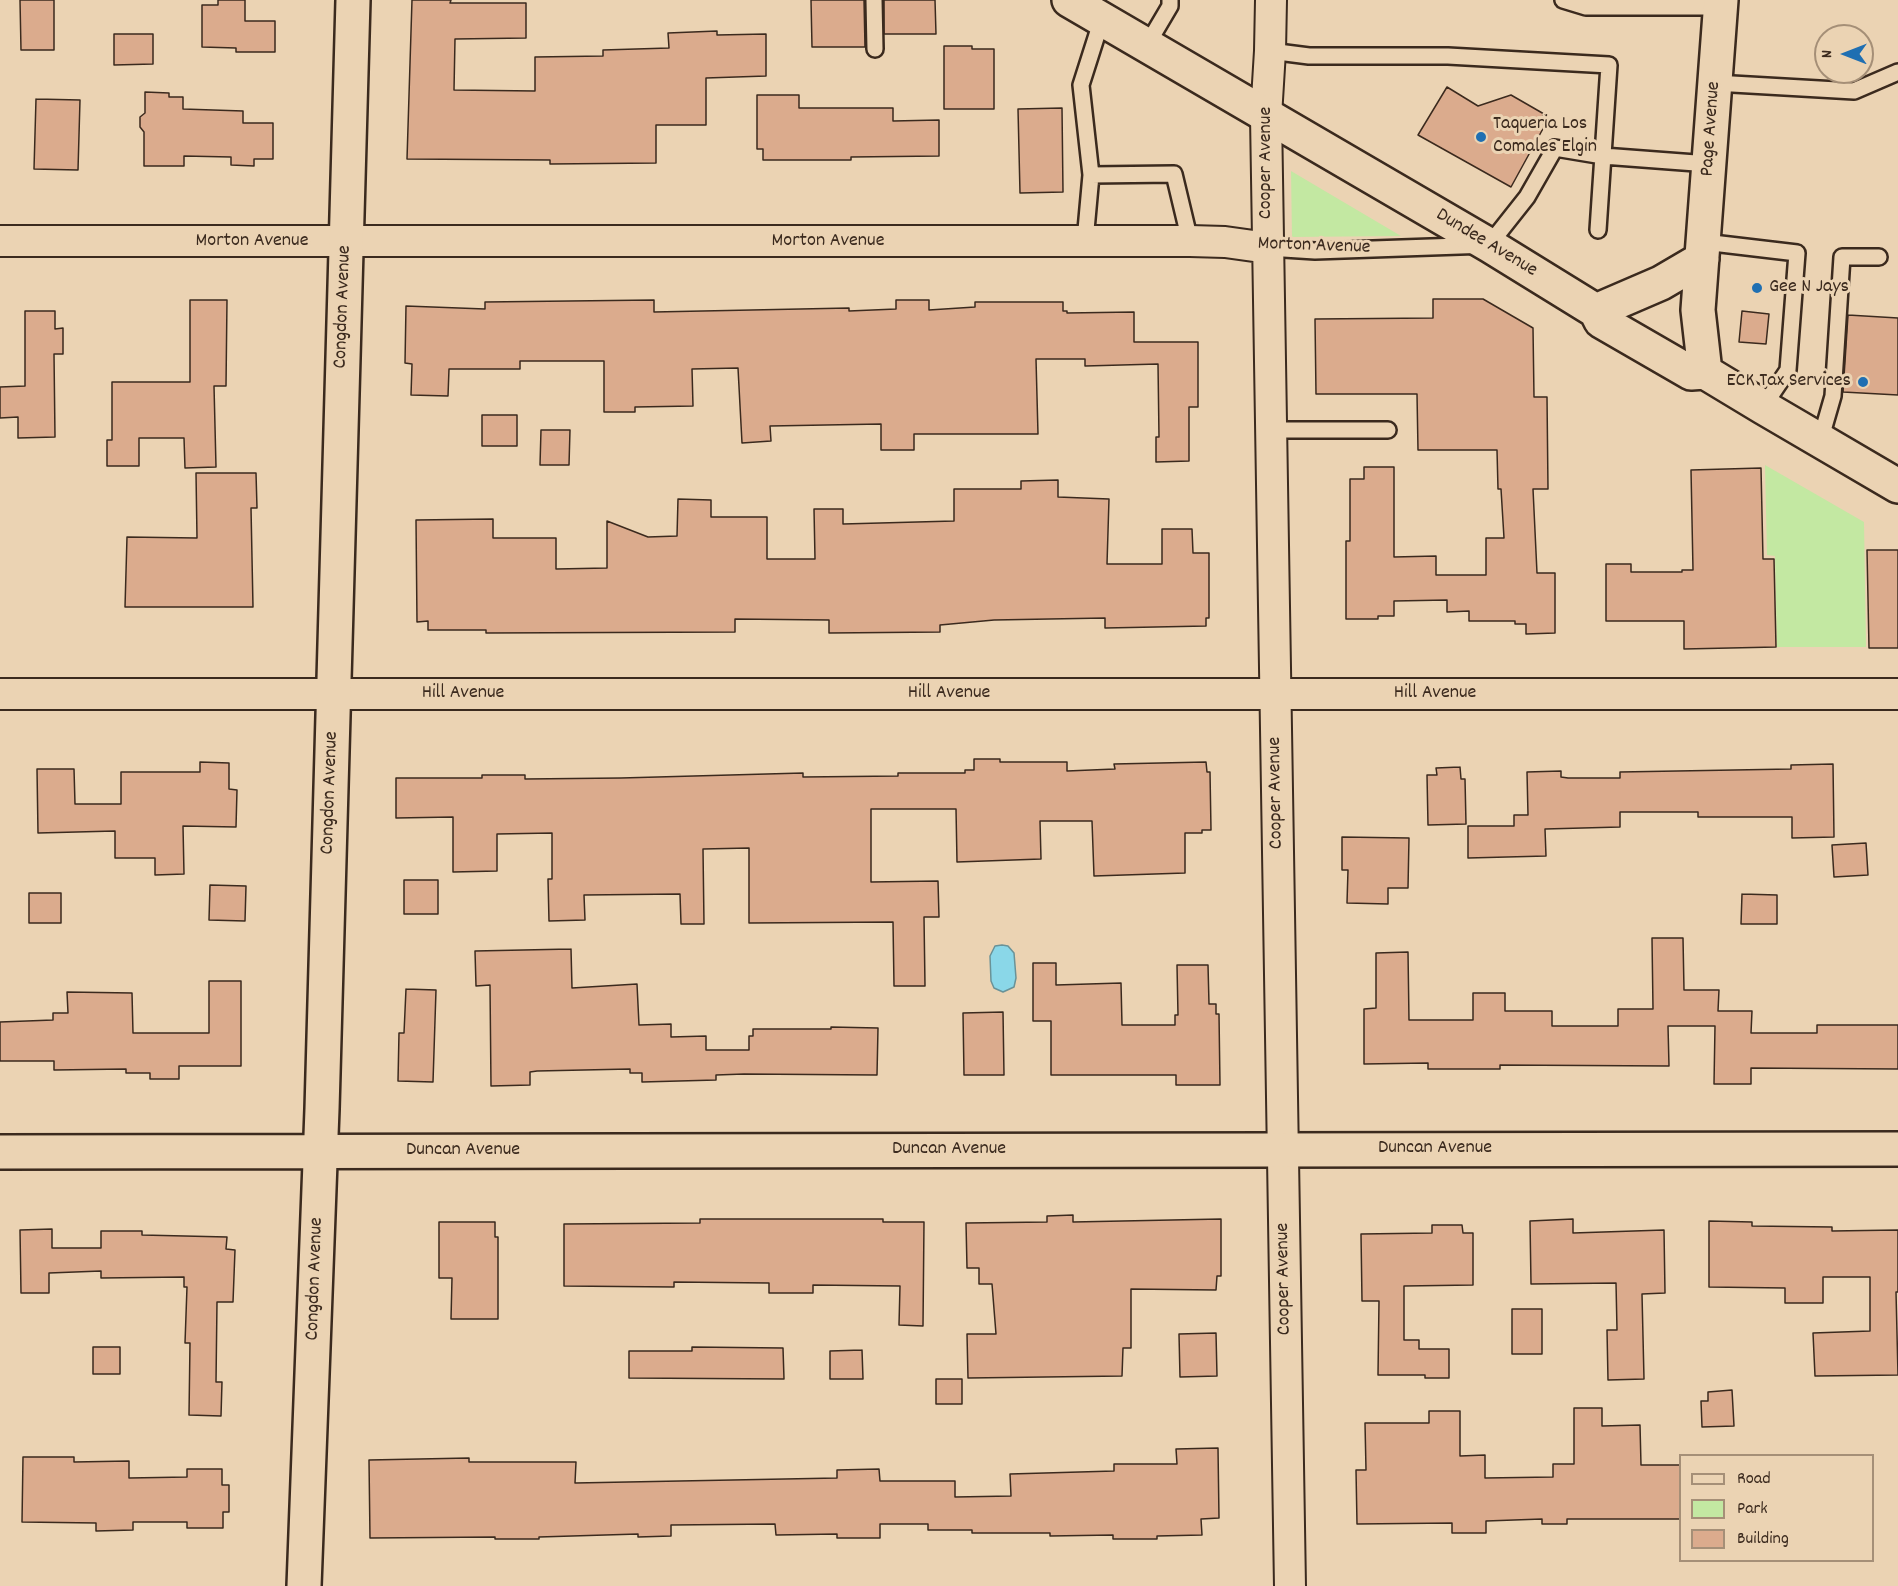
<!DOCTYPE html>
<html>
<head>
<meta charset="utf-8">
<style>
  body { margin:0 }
  #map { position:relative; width:1898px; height:1586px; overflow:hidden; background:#ebd3b3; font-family:Dekko,sans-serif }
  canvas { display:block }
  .legend { position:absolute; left:1679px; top:1454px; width:195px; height:108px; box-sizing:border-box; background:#ebd3b3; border:2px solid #a58f77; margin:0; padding:8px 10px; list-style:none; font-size:18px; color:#3b2a1e }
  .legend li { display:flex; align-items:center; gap:12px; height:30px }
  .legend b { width:30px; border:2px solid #a58f77 }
  .north { position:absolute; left:1814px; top:24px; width:60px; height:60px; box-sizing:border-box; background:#ebd3b3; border:2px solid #a58f77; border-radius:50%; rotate:270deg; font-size:16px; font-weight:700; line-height:24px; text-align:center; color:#3b2a1e }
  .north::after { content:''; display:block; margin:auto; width:21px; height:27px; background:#1f6fb2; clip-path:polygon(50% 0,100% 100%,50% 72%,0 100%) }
</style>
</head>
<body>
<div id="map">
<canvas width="1898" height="1586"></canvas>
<ul class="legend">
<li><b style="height:8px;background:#ebd3b3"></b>Road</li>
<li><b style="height:16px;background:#c3e8a2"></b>Park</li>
<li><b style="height:16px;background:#dbab8d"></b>Building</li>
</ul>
<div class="north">N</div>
</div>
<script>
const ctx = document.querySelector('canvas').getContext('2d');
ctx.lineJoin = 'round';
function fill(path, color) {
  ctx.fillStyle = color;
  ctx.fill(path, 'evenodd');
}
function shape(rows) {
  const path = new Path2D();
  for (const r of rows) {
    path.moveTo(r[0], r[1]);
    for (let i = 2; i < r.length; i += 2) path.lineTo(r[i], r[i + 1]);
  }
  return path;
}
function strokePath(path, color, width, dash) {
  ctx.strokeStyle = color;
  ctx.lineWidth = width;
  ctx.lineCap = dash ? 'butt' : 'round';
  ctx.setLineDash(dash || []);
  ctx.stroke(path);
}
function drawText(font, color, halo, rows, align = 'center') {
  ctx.font = font + ' Dekko,sans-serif';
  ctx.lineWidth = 6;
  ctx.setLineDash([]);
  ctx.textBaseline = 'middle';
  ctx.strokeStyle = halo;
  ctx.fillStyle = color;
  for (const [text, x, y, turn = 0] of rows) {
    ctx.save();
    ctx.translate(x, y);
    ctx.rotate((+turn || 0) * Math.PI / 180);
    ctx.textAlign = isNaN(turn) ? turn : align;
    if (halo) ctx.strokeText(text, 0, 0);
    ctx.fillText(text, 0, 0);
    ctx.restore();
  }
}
fill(shape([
  [1291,171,1401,236,1292,237],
  [1765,465,1864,522,1866,647,1777,647,1775,556,1767,555]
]), '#c3e8a2');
const water = shape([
  [1002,945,1008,946,1014,953,1016,978,1014,987,1003,992,994,988,991,981,990,956,995,946,1002,945]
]);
fill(water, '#8ad7e8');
strokePath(water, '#6a9297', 1.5);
const building = shape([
  [20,0,54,0,54,50,21,50,20,0],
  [218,0,245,0,245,21,275,21,275,52,236,52,236,48,202,47,202,5,218,5,218,0],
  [412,0,451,0,450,3,526,3,526,38,455,39,454,90,535,91,535,57,603,56,603,50,669,48,668,33,717,31,717,35,766,34,766,76,706,78,706,125,656,125,656,163,550,164,550,160,407,159,412,0],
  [811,0,864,0,865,47,812,47,811,0],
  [884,0,935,0,936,34,884,34,884,0],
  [114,34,153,34,153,64,114,65,114,34],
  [944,46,972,46,972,49,994,49,994,109,944,109,944,46],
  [1447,87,1478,106,1511,95,1544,114,1539,122,1545,125,1511,187,1418,135,1447,87],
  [145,92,169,93,169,97,183,97,183,109,243,111,243,123,273,123,273,159,254,159,254,166,231,165,231,157,184,156,184,166,144,166,144,132,140,127,140,117,145,113,145,92],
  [757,95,799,95,799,108,893,108,893,121,939,120,939,156,851,157,851,160,763,160,763,149,757,149,757,95],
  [36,99,80,100,78,170,34,169,36,99],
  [1062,108,1063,192,1020,193,1018,109,1062,108],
  [1433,299,1483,299,1533,328,1534,397,1547,397,1548,489,1533,489,1537,573,1555,573,1555,633,1526,634,1526,624,1515,624,1515,621,1469,621,1469,611,1447,612,1447,600,1394,601,1394,616,1378,616,1378,619,1346,619,1346,541,1350,541,1350,479,1364,479,1364,467,1394,467,1394,557,1436,556,1436,575,1486,575,1486,538,1504,538,1501,489,1498,489,1497,450,1418,450,1417,394,1316,394,1315,319,1433,318,1433,299],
  [190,300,227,300,226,386,214,386,216,467,185,468,184,438,139,438,139,466,107,466,107,440,112,440,112,382,190,382,190,300],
  [654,300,654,312,849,308,849,311,896,309,896,300,929,300,929,310,975,307,975,302,1063,302,1063,311,1067,311,1067,313,1134,312,1134,342,1198,342,1198,407,1189,407,1189,461,1156,462,1156,437,1159,437,1158,364,1085,366,1085,359,1036,359,1038,434,914,434,914,450,881,450,881,424,770,426,771,441,742,443,738,368,692,369,693,406,635,407,635,412,604,412,604,361,520,361,520,369,449,369,448,396,411,395,412,364,405,363,406,306,485,309,485,302,654,300],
  [25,311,55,311,55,329,63,328,63,354,54,354,55,437,18,438,18,417,0,418,0,387,25,386,25,311],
  [1742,311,1769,314,1766,344,1739,342,1742,311],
  [1848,315,1898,318,1898,395,1843,392,1848,315],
  [482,415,517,415,517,446,482,446,482,415],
  [541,430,570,430,569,465,540,465,541,430],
  [1761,468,1763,559,1774,559,1776,647,1684,649,1684,621,1606,621,1606,564,1631,564,1631,572,1682,572,1682,570,1693,570,1691,470,1761,468],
  [196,473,256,473,257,508,251,508,253,607,125,607,127,537,197,538,196,473],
  [1058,480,1058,497,1109,499,1107,564,1162,564,1162,529,1192,529,1193,553,1209,553,1209,618,1206,618,1206,626,1105,628,1105,618,994,620,940,625,940,632,829,633,829,620,735,619,735,632,486,633,486,630,428,630,428,621,417,622,416,520,493,519,493,538,556,538,556,569,607,568,607,521,648,537,677,536,678,499,711,500,711,517,767,517,767,559,815,559,814,509,843,509,843,524,954,521,954,489,1021,489,1021,481,1058,480],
  [1867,550,1898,550,1898,648,1869,648,1867,550],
  [974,759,1000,759,1000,762,1067,762,1067,771,1115,769,1114,764,1206,762,1207,772,1210,772,1211,830,1202,830,1202,833,1185,833,1185,873,1094,876,1092,821,1040,821,1041,859,957,862,956,809,871,809,871,882,938,881,939,917,924,917,925,986,894,986,893,922,749,923,749,848,703,849,704,924,681,924,680,894,584,895,585,920,549,921,548,879,552,879,552,833,497,834,497,871,453,872,453,817,396,818,396,778,482,778,482,775,525,775,525,779,621,778,803,773,803,777,898,776,898,773,965,773,965,770,974,770,974,759],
  [200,762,229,763,229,789,237,790,236,827,183,826,184,874,155,875,155,858,115,858,115,831,38,833,37,769,74,769,75,804,121,804,121,772,200,772,200,762],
  [1833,764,1834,837,1792,838,1792,817,1698,817,1698,812,1620,812,1620,827,1545,829,1546,856,1468,858,1468,826,1514,826,1514,815,1528,815,1527,772,1561,771,1561,777,1568,778,1620,778,1620,772,1791,769,1791,765,1833,764],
  [1460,767,1461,779,1465,779,1466,824,1428,825,1427,775,1437,775,1436,768,1460,767],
  [1342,837,1409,838,1408,888,1388,888,1388,904,1347,903,1348,870,1342,870,1342,837],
  [1866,843,1868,875,1834,877,1832,845,1866,843],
  [404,880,438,880,438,914,404,914,404,880],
  [210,885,246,886,245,921,209,920,210,885],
  [29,893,61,893,61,923,29,923,29,893],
  [1742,894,1777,895,1777,924,1741,924,1742,894],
  [1652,938,1683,938,1684,990,1719,990,1718,1011,1752,1011,1751,1033,1817,1033,1817,1025,1898,1025,1898,1069,1751,1068,1751,1084,1714,1084,1715,1026,1668,1026,1669,1066,1500,1065,1500,1069,1428,1069,1428,1063,1364,1064,1364,1009,1376,1008,1376,953,1408,952,1409,1020,1473,1020,1473,993,1505,993,1505,1011,1552,1011,1552,1026,1618,1026,1618,1009,1653,1009,1652,938],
  [571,949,572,988,637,984,639,1025,671,1024,671,1037,706,1036,706,1050,749,1050,749,1036,753,1036,753,1029,831,1029,831,1027,878,1028,877,1075,744,1074,716,1075,716,1080,642,1082,642,1073,630,1073,630,1069,537,1071,530,1072,530,1085,491,1086,490,985,476,986,475,951,571,949],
  [1033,963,1056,963,1056,985,1121,983,1122,1025,1175,1025,1175,1015,1178,1015,1177,965,1208,965,1209,1004,1216,1004,1216,1014,1219,1014,1220,1085,1176,1085,1176,1075,1051,1075,1051,1021,1033,1021,1033,963],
  [209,981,241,981,241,1066,179,1066,179,1079,150,1079,150,1073,126,1073,126,1069,54,1070,54,1061,0,1061,0,1022,53,1020,53,1013,68,1013,67,992,132,993,133,1033,209,1033,209,981],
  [406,989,436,990,433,1082,398,1081,399,1033,404,1033,406,989],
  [1003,1012,1004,1075,964,1075,963,1013,1003,1012],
  [1073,1215,1073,1222,1221,1219,1221,1276,1217,1276,1216,1290,1131,1289,1131,1348,1123,1348,1122,1376,968,1378,967,1334,996,1334,992,1284,979,1284,979,1268,967,1268,966,1223,1047,1222,1047,1216,1073,1215],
  [700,1219,883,1219,883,1222,924,1222,923,1326,899,1325,900,1286,813,1285,813,1293,769,1293,769,1283,674,1282,674,1287,564,1286,564,1224,700,1223,700,1219],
  [1573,1219,1573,1233,1664,1230,1665,1293,1642,1294,1644,1379,1608,1380,1607,1330,1617,1330,1616,1283,1531,1284,1530,1221,1573,1219],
  [1709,1221,1752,1222,1752,1226,1832,1227,1832,1231,1898,1230,1898,1292,1896,1292,1898,1375,1815,1376,1813,1333,1870,1331,1870,1277,1823,1277,1823,1303,1785,1303,1785,1288,1709,1287,1709,1221],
  [439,1222,495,1222,495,1237,498,1237,498,1319,451,1319,452,1278,439,1278,439,1222],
  [1432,1225,1462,1225,1463,1233,1473,1233,1473,1285,1404,1286,1404,1340,1419,1340,1419,1349,1449,1349,1449,1378,1425,1378,1425,1375,1378,1375,1379,1301,1362,1301,1361,1234,1432,1233,1432,1225],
  [52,1229,52,1248,101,1248,101,1231,142,1231,142,1235,227,1237,226,1249,235,1250,233,1302,217,1302,216,1382,222,1382,221,1416,189,1415,190,1343,185,1343,187,1287,184,1287,184,1277,101,1278,101,1271,49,1273,49,1293,21,1293,20,1230,52,1229],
  [1512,1309,1542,1309,1542,1354,1512,1354,1512,1309],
  [1216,1333,1217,1376,1180,1377,1179,1334,1216,1333],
  [93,1347,120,1347,120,1374,93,1374,93,1347],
  [692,1347,783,1348,784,1379,629,1378,629,1351,692,1351,692,1347],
  [862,1350,863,1379,830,1379,830,1351,862,1350],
  [936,1379,962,1379,962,1404,936,1404,936,1379],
  [1732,1390,1734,1426,1702,1427,1701,1401,1708,1401,1708,1392,1732,1390],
  [1574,1408,1602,1408,1602,1426,1640,1425,1641,1465,1680,1465,1680,1519,1567,1519,1567,1524,1542,1524,1542,1519,1486,1521,1486,1533,1452,1533,1452,1523,1357,1524,1356,1470,1366,1470,1365,1423,1429,1423,1429,1411,1460,1411,1460,1456,1485,1455,1485,1478,1553,1477,1553,1464,1574,1464,1574,1408],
  [1218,1448,1219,1518,1201,1519,1202,1535,1157,1536,1157,1539,1113,1539,1113,1535,1050,1536,1050,1533,972,1533,972,1530,928,1530,928,1524,880,1524,880,1538,837,1538,837,1534,776,1535,775,1524,671,1525,671,1536,638,1537,638,1534,539,1537,539,1539,495,1539,495,1537,370,1538,369,1460,469,1458,469,1462,576,1462,575,1483,837,1478,837,1470,879,1469,880,1481,955,1481,955,1497,1011,1496,1010,1474,1114,1471,1114,1464,1177,1464,1176,1449,1218,1448],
  [23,1457,74,1457,74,1462,129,1461,129,1478,187,1477,187,1469,222,1469,222,1485,229,1485,229,1512,223,1512,223,1528,187,1528,187,1522,133,1522,133,1530,96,1531,96,1523,22,1522,23,1457]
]);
fill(building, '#dbab8d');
strokePath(building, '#3b2a1e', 1.5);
const service = shape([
  [874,0,875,49],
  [1563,0,1586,7,1721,7],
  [1102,19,1081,85,1091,175,1174,174,1190,241],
  [1147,45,1170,6,1170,0],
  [1270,51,1309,56,1448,56,1609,65,1598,230],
  [1715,83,1854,91,1898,72],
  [1085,241,1091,175],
  [1704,242,1797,253,1788,370,1763,407],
  [1268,248,1315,251,1489,245,1527,197,1555,148,1603,156,1709,164],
  [1271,430,1388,430],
  [1820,441,1833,396,1842,257,1879,257]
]);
const minor = shape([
  [1271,0,1270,51,1266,116,1290,1586],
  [0,241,1190,241,1225,242,1268,248],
  [0,694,1898,694]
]);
const tertiary = shape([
  [0,1152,1898,1149],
  [304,1586,322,1109,353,0]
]);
const primary = shape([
  [1069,0,1489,245,1596,311,1601,321,1691,373,1705,372,1763,407,1898,486],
  [1596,311,1661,283,1702,259],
  [1705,372,1698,310,1721,0]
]);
strokePath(service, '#3b2a1e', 20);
strokePath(minor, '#3b2a1e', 34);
strokePath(tertiary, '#3b2a1e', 38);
strokePath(primary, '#3b2a1e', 38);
strokePath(service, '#ebd3b3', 15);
strokePath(minor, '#ebd3b3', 30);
strokePath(tertiary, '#ebd3b3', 33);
strokePath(primary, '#ebd3b3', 33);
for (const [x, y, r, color] of [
  [1481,137,6,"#1f6fb2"],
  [1757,288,6,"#1f6fb2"],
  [1863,382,6,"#1f6fb2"]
]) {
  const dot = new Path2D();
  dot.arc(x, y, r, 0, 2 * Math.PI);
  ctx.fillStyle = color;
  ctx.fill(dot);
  strokePath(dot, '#ebd3b3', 2);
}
drawText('20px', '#3b2a1e', '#ebd3b3', [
  ["Taqueria Los",1493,125],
  ["Comales Elgin",1493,148],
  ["Gee N Jays",1769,288],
  ["ECK Tax Services",1851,382,"right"]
], 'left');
drawText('20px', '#3b2a1e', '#ebd3b3', [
  ["Page Avenue",1712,129,-86],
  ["Cooper Avenue",1267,163,-90],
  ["Morton Avenue",252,242],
  ["Morton Avenue",828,242],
  ["Dundee Avenue",1486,244,31],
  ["Morton Avenue",1314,247,2],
  ["Congdon Avenue",344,307,-88],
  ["Hill Avenue",463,694],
  ["Hill Avenue",949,694],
  ["Hill Avenue",1435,694],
  ["Congdon Avenue",331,793,-88],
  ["Cooper Avenue",1277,793,-91],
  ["Duncan Avenue",1435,1149],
  ["Duncan Avenue",949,1150],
  ["Duncan Avenue",463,1151],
  ["Congdon Avenue",316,1279,-88],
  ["Cooper Avenue",1285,1279,-91]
]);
</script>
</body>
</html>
